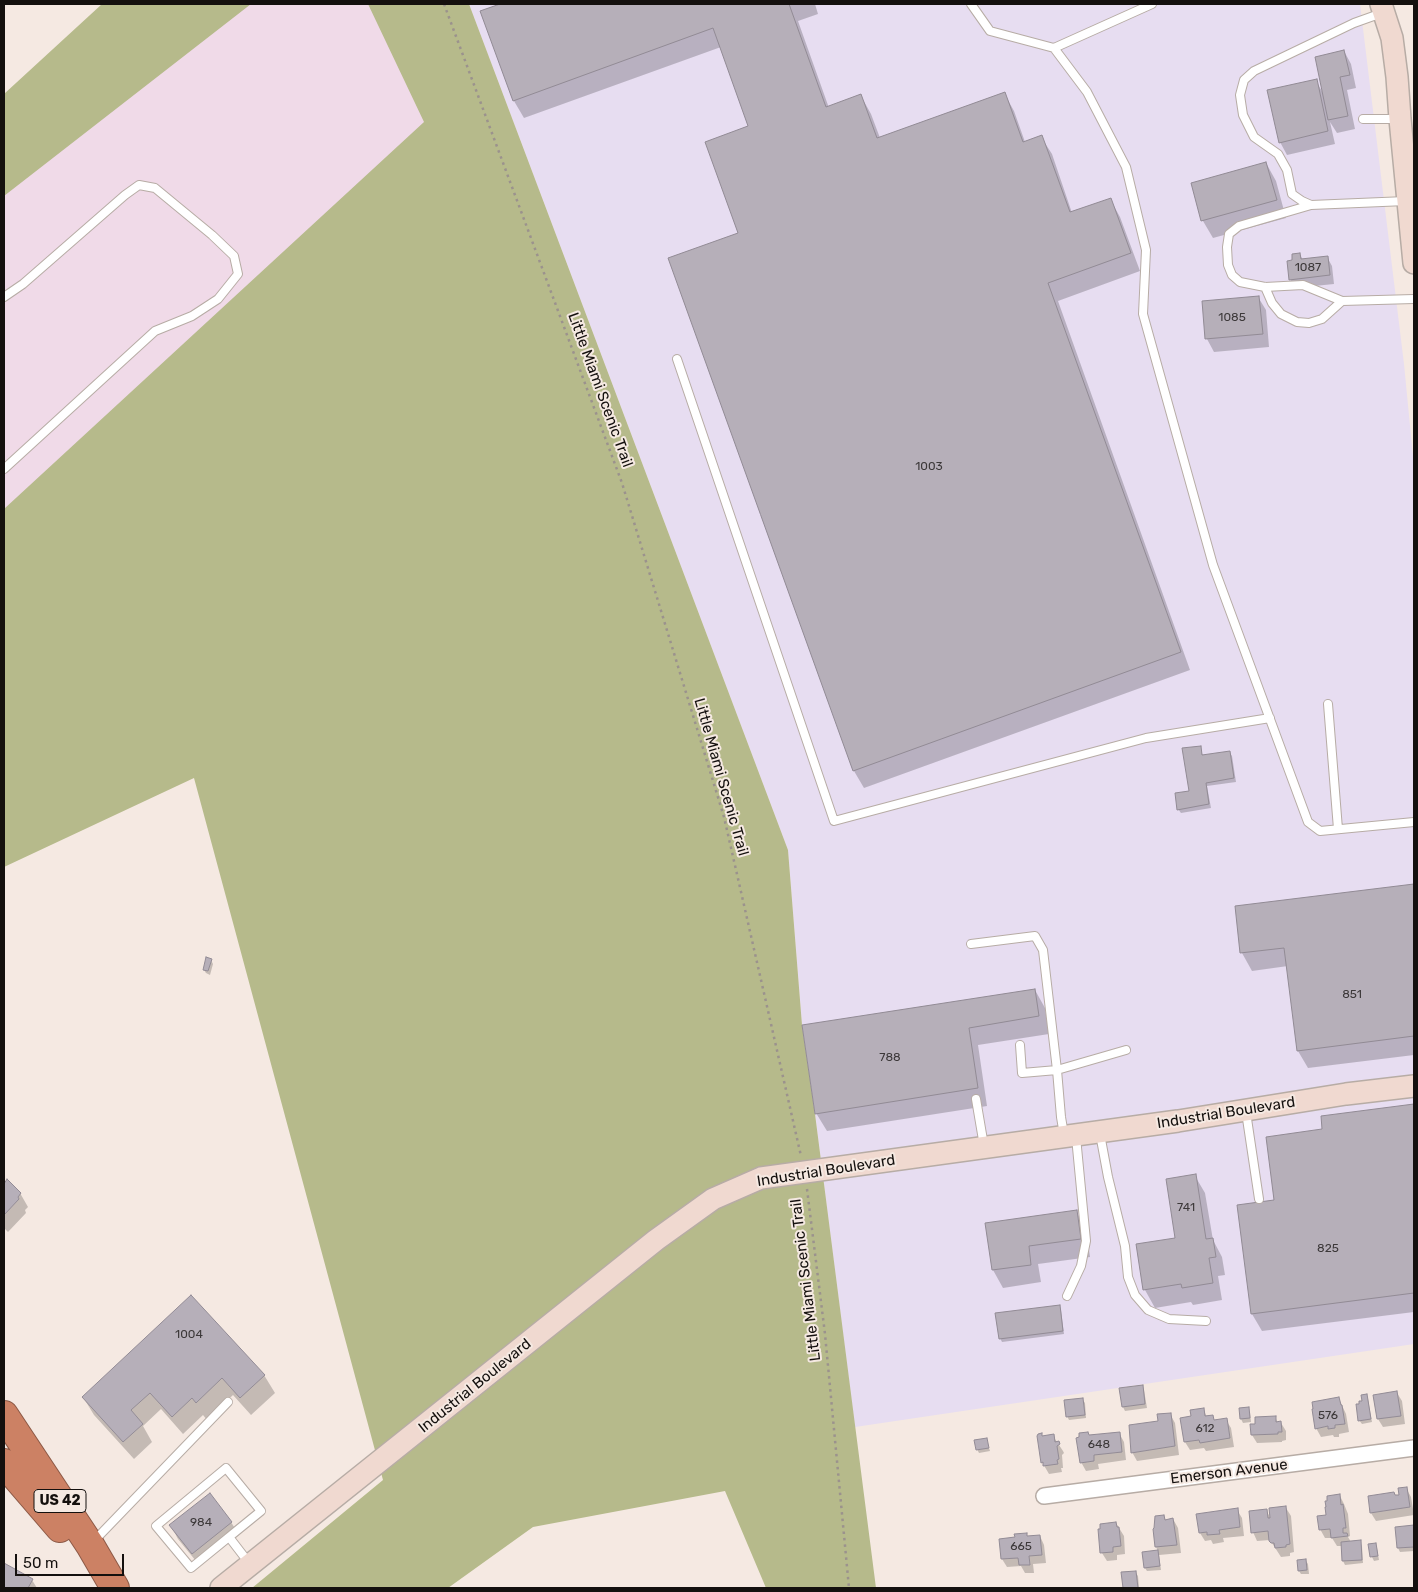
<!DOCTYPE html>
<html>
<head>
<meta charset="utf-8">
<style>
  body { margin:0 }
  #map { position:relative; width:1418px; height:1592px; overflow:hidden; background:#f5e9e2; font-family:Rubik,sans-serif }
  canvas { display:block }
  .frame { position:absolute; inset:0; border:5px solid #14100e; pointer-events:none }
  .scale { position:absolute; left:15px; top:1554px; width:109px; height:22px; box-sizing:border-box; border:2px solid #14100e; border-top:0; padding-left:6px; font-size:15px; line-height:18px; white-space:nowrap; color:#14100e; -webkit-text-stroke:4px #f5e9e2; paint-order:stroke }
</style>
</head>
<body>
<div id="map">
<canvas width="1418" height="1592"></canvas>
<div class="frame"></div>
<div class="scale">50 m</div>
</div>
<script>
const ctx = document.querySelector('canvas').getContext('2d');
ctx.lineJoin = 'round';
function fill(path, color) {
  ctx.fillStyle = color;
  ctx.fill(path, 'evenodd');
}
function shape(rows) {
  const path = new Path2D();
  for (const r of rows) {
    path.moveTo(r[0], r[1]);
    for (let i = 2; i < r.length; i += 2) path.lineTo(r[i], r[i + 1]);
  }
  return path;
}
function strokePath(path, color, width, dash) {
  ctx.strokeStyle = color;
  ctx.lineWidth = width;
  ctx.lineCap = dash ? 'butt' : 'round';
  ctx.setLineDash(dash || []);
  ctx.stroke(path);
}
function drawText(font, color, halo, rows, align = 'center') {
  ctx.font = font + ' Rubik,sans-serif';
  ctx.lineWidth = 4;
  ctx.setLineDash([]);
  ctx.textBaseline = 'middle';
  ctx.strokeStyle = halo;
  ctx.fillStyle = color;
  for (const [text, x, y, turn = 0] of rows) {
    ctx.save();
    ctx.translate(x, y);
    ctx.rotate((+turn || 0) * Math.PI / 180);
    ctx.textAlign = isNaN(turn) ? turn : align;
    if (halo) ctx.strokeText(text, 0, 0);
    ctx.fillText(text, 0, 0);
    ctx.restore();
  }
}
fill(shape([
  [469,4,1360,4,1404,364,1414,467,1414,1344,855,1427,815,1114,802,1025,788,850]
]), '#e7ddf1');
fill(shape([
  [108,4,411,4,465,160,4,549,4,104]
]), '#f0dae8');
fill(shape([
  [102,4,251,4,4,196,4,94],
  [368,4,469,4,788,850,802,1025,815,1114,876,1588,766,1588,725,1491,533,1527,448,1588,252,1588,383,1480,194,778,4,867,4,509,424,122]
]), '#b6ba8b');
fill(shape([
  [504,4,815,4,818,14,798,21,829,108,861,96,871,114,880,138,1004,93,1014,111,1025,142,1041,137,1052,154,1072,213,1110,199,1120,217,1140,271,1058,301,1190,670,864,788,854,771,740,234,750,127,721,47,524,118,514,101,482,12],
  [1344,51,1351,64,1356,88,1347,90,1355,129,1337,133,1330,122,1335,144,1287,155,1280,142,1316,81,1323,93],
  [1266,163,1276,181,1286,218,1213,238,1203,221,1192,184],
  [1300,255,1303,260,1327,257,1332,266,1334,284,1295,288,1290,279,1294,261],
  [1258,297,1266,310,1269,347,1214,352,1207,339,1203,302],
  [1200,747,1203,756,1229,752,1232,756,1236,782,1207,786,1211,808,1181,813,1178,809,1191,792],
  [1414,885,1414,1055,1308,1068,1298,1051,1288,966,1252,971,1242,953,1236,907],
  [211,960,213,964,210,975,206,973,204,970],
  [1035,990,1045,1008,1049,1034,978,1045,987,1106,827,1131,816,1113],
  [1414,1105,1414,1312,1262,1331,1252,1314,1276,1201,1323,1130,1322,1117],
  [1195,1176,1205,1193,1213,1240,1222,1257,1225,1275,1218,1276,1222,1300,1193,1305,1191,1302,1155,1308,1145,1290,1137,1245,1177,1239],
  [8,1181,20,1193,28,1207,25,1210,26,1213,8,1232,4,1228,4,1185],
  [1076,1211,1086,1229,1090,1257,1038,1264,1041,1282,1003,1288,993,1270,987,1224],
  [191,1297,264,1375,275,1393,251,1415,233,1395,207,1420,203,1415,183,1434,161,1409,143,1426,152,1442,134,1459,94,1415,83,1397],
  [1059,1306,1061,1310,1064,1334,1002,1342,1000,1338],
  [1142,1386,1144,1390,1147,1408,1125,1411,1123,1407,1120,1389],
  [1397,1393,1402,1401,1405,1424,1383,1427,1378,1419],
  [1366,1395,1368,1399,1372,1422,1362,1424,1359,1420],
  [1082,1399,1085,1403,1086,1418,1069,1420,1067,1416],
  [1339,1399,1346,1414,1349,1432,1339,1434,1339,1437,1334,1437,1333,1435,1321,1437,1316,1428],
  [1248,1408,1250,1412,1251,1422,1243,1423,1241,1419,1240,1409],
  [1203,1409,1207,1417,1212,1416,1215,1421,1226,1420,1231,1428,1234,1447,1206,1451,1204,1448,1190,1450,1185,1442,1192,1417],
  [1170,1414,1175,1423,1179,1455,1137,1461,1132,1452,1159,1422],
  [1275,1417,1278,1423,1281,1423,1286,1431,1286,1440,1282,1441,1282,1442,1257,1443,1252,1435,1257,1425],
  [1119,1433,1124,1442,1126,1460,1098,1464,1099,1469,1086,1471,1081,1462,1090,1437],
  [1053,1436,1063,1451,1064,1453,1062,1455,1063,1468,1061,1468,1062,1472,1049,1474,1042,1462],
  [986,1439,990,1451,979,1453,977,1449],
  [1406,1488,1411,1497,1414,1515,1376,1521,1371,1513,1396,1496,1400,1496],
  [1340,1496,1344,1504,1348,1514,1350,1536,1348,1537,1351,1542,1360,1542,1362,1546,1363,1563,1345,1565,1343,1561,1342,1546,1337,1546,1332,1538,1325,1538,1320,1529],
  [1286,1508,1291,1516,1294,1552,1290,1553,1290,1556,1281,1557,1270,1540,1257,1541,1253,1532,1266,1510,1271,1519],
  [1237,1510,1242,1518,1244,1536,1223,1538,1224,1542,1213,1544,1211,1540,1205,1541,1200,1533],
  [1164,1516,1166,1521,1173,1519,1178,1528,1181,1553,1159,1555,1161,1570,1147,1571,1145,1568,1144,1553,1158,1551,1156,1547],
  [231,1522,239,1535,200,1566,178,1539,171,1526],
  [1116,1523,1124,1536,1125,1554,1117,1555,1117,1560,1107,1561,1102,1553],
  [1414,1526,1414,1551,1400,1552,1398,1548,1396,1528],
  [1040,1536,1044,1545,1046,1563,1033,1564,1034,1573,1025,1573,1021,1566,1007,1567,1002,1559,1028,1537],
  [1375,1544,1377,1548,1379,1560,1374,1561,1372,1557,1370,1545],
  [1306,1561,1308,1564,1309,1574,1301,1574,1299,1571],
  [4,1564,32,1580,37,1588,4,1588],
  [1135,1572,1138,1576,1139,1588,1124,1588,1123,1573]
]), '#0003');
const building = shape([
  [500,4,789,4,826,107,861,94,877,138,1005,92,1023,142,1042,135,1070,212,1111,198,1131,253,1048,283,1181,652,853,771,668,258,738,233,705,142,748,126,713,28,513,101,480,11,500,4],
  [1344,50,1350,75,1340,77,1348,116,1328,120,1315,57,1344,50],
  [1317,79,1328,131,1279,143,1267,90,1317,79],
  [1266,162,1277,200,1201,221,1191,183,1266,162],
  [1300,253,1301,259,1328,256,1330,275,1289,280,1287,261,1292,260,1292,254,1300,253],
  [1259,296,1263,334,1205,339,1202,301,1259,296],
  [1201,746,1202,755,1230,751,1234,778,1206,783,1209,804,1177,810,1175,793,1189,791,1182,748,1201,746],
  [1414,884,1414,1036,1297,1051,1284,948,1240,953,1235,906,1414,884],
  [206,957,212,959,208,971,203,970,206,957],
  [1035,989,1039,1016,969,1028,978,1088,815,1114,802,1025,1035,989],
  [1414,1104,1414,1293,1251,1314,1237,1205,1274,1200,1266,1137,1322,1129,1321,1116,1414,1104],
  [1196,1174,1206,1239,1213,1238,1216,1257,1209,1258,1213,1283,1182,1288,1181,1284,1143,1290,1136,1244,1175,1238,1166,1179,1196,1174],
  [7,1179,21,1193,18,1197,19,1199,4,1215,4,1184,7,1179],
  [1077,1210,1081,1239,1029,1246,1031,1265,992,1270,985,1223,1077,1210],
  [191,1295,265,1375,240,1398,222,1378,196,1403,192,1398,172,1417,150,1393,131,1410,143,1424,123,1442,82,1397,191,1295],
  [1060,1305,1063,1331,999,1339,995,1313,1060,1305],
  [1143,1385,1145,1404,1122,1407,1119,1388,1143,1385],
  [1397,1391,1401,1416,1377,1419,1373,1395,1397,1391],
  [1367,1394,1371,1419,1358,1421,1356,1404,1359,1404,1359,1401,1362,1401,1361,1395,1367,1394],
  [1339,1397,1341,1405,1342,1405,1345,1424,1335,1425,1335,1428,1328,1429,1328,1426,1315,1429,1312,1409,1313,1409,1312,1402,1339,1397],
  [1083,1398,1085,1415,1066,1417,1064,1400,1083,1398],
  [1249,1407,1250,1418,1240,1419,1239,1408,1249,1407],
  [1204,1408,1205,1416,1213,1415,1214,1420,1227,1418,1230,1438,1200,1443,1199,1440,1184,1442,1180,1418,1191,1416,1190,1410,1204,1408],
  [1171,1413,1175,1446,1131,1453,1129,1425,1158,1421,1157,1414,1171,1413],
  [1276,1416,1276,1422,1281,1421,1282,1432,1278,1432,1278,1434,1251,1435,1250,1424,1255,1424,1255,1417,1276,1416],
  [1088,1432,1089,1435,1120,1432,1122,1452,1094,1455,1094,1461,1080,1463,1076,1438,1079,1437,1079,1433,1088,1432],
  [1042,1433,1042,1436,1054,1434,1055,1442,1059,1441,1060,1444,1057,1446,1059,1459,1057,1460,1058,1464,1043,1466,1043,1462,1041,1463,1037,1436,1038,1434,1042,1433],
  [987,1438,989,1448,976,1450,974,1440,987,1438],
  [1407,1487,1410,1507,1370,1513,1368,1496,1394,1492,1395,1495,1399,1495,1398,1488,1407,1487],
  [210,1493,232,1522,192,1554,169,1525,210,1493],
  [1340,1494,1341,1505,1343,1504,1346,1528,1343,1528,1343,1533,1347,1533,1348,1536,1331,1538,1330,1529,1319,1530,1317,1516,1326,1515,1325,1507,1326,1507,1325,1501,1327,1501,1327,1496,1340,1494],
  [1286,1506,1290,1544,1286,1545,1286,1547,1275,1548,1274,1543,1271,1543,1269,1541,1268,1531,1251,1533,1249,1511,1267,1509,1268,1518,1270,1518,1269,1508,1286,1506],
  [1238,1508,1240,1527,1219,1530,1220,1534,1207,1535,1207,1532,1199,1533,1196,1514,1238,1508],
  [1164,1515,1165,1520,1173,1518,1177,1545,1155,1547,1153,1529,1154,1528,1155,1516,1164,1515],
  [1116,1522,1117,1527,1119,1527,1121,1546,1113,1547,1113,1552,1100,1553,1098,1529,1100,1529,1100,1524,1116,1522],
  [1414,1525,1414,1547,1397,1548,1395,1527,1414,1525],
  [1027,1533,1027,1536,1040,1535,1042,1555,1029,1556,1030,1565,1019,1565,1018,1558,1001,1559,999,1539,1015,1537,1014,1534,1027,1533],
  [1361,1540,1362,1560,1342,1561,1341,1542,1361,1540],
  [1376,1543,1378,1556,1370,1557,1368,1544,1376,1543],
  [1158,1550,1160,1566,1144,1568,1142,1552,1158,1550],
  [1306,1559,1307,1570,1298,1571,1297,1560,1306,1559],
  [4,1563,33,1579,28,1588,4,1588,4,1563],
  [1136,1571,1138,1588,1123,1588,1121,1572,1136,1571]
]);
fill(building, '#b6afb9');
strokePath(building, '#928b95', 1);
const lane = shape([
  [971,4,990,31,1054,48,1087,92,1126,167,1146,250,1143,314,1213,565,1308,822,1320,831,1414,822],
  [1382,13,1354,23,1254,71,1244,80,1240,95,1243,115,1254,137,1278,154,1287,170,1292,194,1302,201,1311,205,1406,201],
  [1054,48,1152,4],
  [1363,119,1398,119],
  [1311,205,1239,226,1229,234,1227,247,1228,265,1232,275,1240,282,1265,287,1303,285,1342,301,1414,299],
  [1265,287,1272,303,1281,314,1297,322,1309,323,1322,319,1342,301],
  [4,297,23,284,125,195,139,185,155,188,212,235,234,256,238,274,218,299,192,316,155,331,4,469],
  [677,359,834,821,1146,738,1270,718],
  [1328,704,1338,829],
  [971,944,1035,936,1043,950,1057,1070,1022,1073,1020,1045],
  [976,1099,984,1146],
  [1246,1112,1259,1199],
  [1100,1134,1108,1177,1125,1246,1128,1277,1135,1295,1148,1310,1169,1319,1206,1321],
  [1064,1135,1061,1117,1057,1070,1126,1050],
  [1067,1296,1081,1266,1086,1241,1076,1137],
  [229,1537,261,1511,226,1468,156,1526,191,1568,229,1537,249,1563],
  [93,1542,228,1402]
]);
const street = shape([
  [1044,1496,1414,1448]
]);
const secondary = shape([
  [1381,4,1392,38,1397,77,1400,119,1414,263],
  [221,1588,656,1240,713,1199,761,1178,1178,1121,1346,1094,1414,1086]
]);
const highway = shape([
  [4,1415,90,1545,115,1588],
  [4,1463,60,1528]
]);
strokePath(lane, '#b7aca5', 10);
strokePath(street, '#b7aca5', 18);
strokePath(secondary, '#b7aca5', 24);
strokePath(highway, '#8c5946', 30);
strokePath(shape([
  [444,4,622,483,724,817,801,1156],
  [807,1189,825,1334,849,1588]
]), '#9b928d', 2.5, [2.5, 4]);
strokePath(lane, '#fff', 8);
strokePath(street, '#fff', 15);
strokePath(secondary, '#f0d9d0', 21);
strokePath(highway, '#cc8164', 28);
drawText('12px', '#3c3839', null, [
  ["1087",1308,268],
  ["1085",1232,318],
  ["1003",929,467],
  ["851",1352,995],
  ["788",890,1058],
  ["741",1186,1208],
  ["825",1328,1249],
  ["1004",189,1335],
  ["576",1328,1416],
  ["612",1205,1429],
  ["648",1099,1445],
  ["984",201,1523],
  ["665",1021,1547]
]);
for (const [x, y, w] of [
  [60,1501,52]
]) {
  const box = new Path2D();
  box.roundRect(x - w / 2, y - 11.5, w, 23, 4);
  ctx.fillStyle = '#f5e9e2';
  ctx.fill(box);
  strokePath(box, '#14100e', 1);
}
drawText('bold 14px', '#14100e', null, [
  ["US 42",60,1501]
]);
drawText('15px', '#14100e', '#f5e9e2', [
  ["Little Miami Scenic Trail",600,390,70],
  ["Little Miami Scenic Trail",721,777,74],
  ["Industrial Boulevard",1226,1113,-9],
  ["Industrial Boulevard",826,1171,-9],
  ["Little Miami Scenic Trail",806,1280,-97],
  ["Industrial Boulevard",475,1386,-39],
  ["Emerson Avenue",1229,1472,-7]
]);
</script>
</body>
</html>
